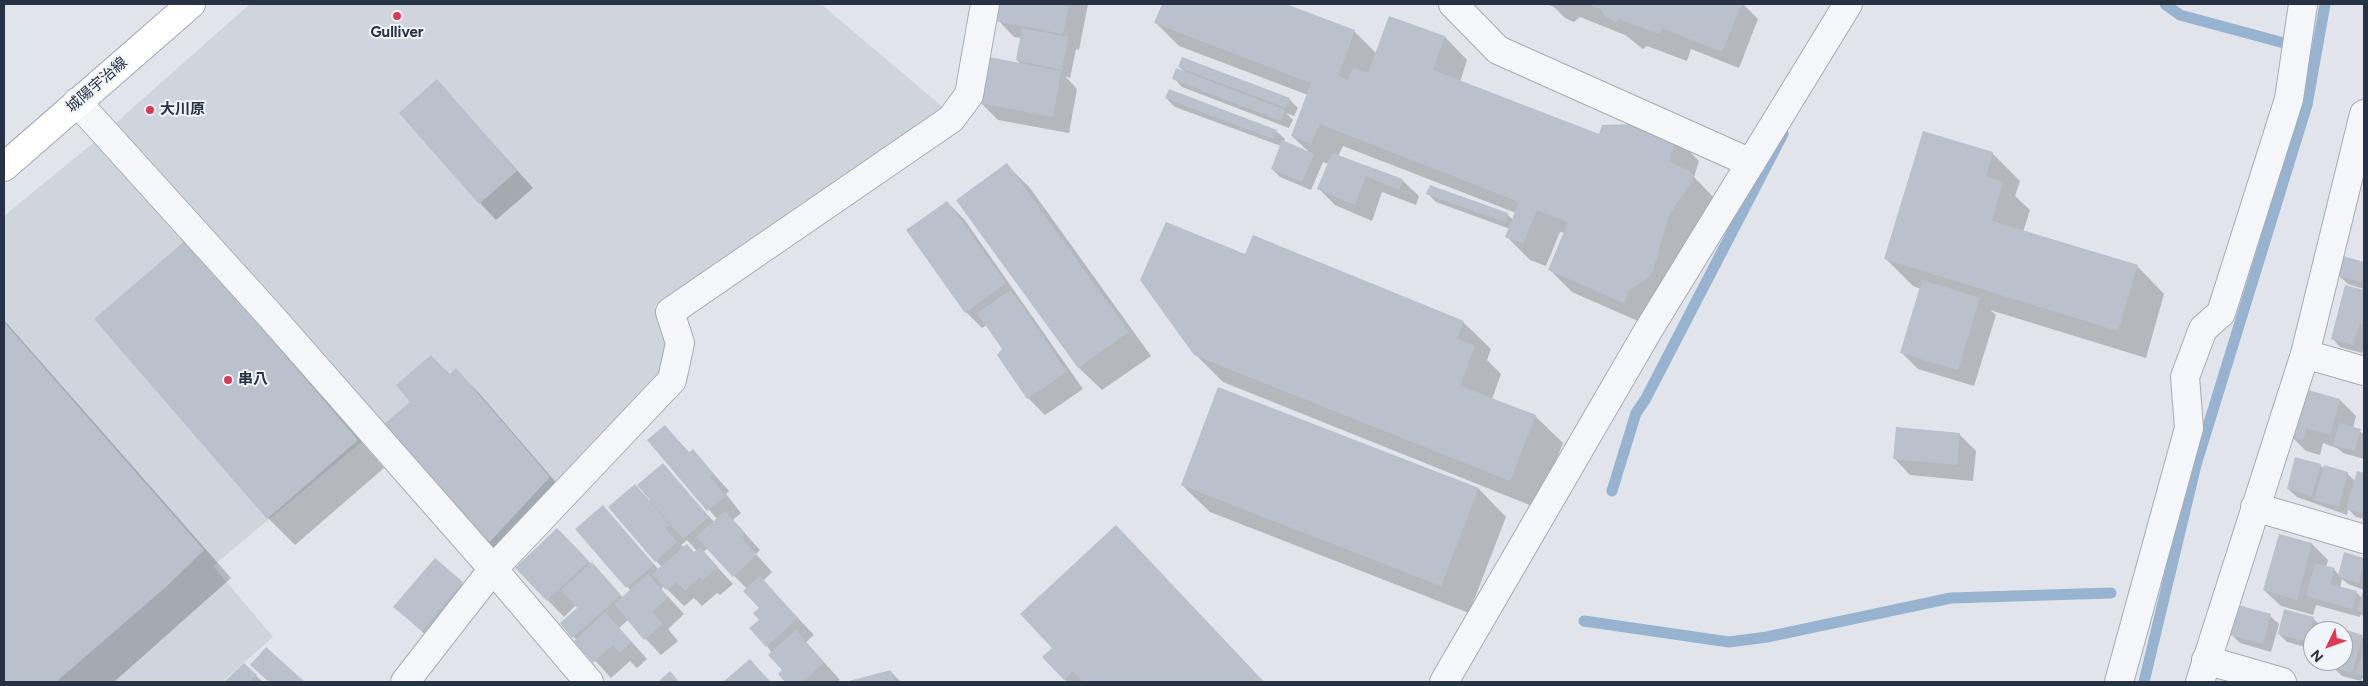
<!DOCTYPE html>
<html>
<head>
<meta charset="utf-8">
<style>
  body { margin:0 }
  #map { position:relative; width:2368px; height:686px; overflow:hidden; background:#e1e5eb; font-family:Figtree,sans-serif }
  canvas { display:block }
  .frame { position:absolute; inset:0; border:5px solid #273245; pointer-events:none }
  .north { position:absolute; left:2303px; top:621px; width:50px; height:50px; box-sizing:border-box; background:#f1f4f8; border:1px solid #a0a6b0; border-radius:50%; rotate:228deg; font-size:14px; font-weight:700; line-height:20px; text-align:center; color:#273245 }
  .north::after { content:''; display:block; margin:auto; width:18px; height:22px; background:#dd3953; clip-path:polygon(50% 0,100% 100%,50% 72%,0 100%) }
</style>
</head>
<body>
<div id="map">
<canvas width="2368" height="686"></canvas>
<div class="frame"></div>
<div class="north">N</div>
</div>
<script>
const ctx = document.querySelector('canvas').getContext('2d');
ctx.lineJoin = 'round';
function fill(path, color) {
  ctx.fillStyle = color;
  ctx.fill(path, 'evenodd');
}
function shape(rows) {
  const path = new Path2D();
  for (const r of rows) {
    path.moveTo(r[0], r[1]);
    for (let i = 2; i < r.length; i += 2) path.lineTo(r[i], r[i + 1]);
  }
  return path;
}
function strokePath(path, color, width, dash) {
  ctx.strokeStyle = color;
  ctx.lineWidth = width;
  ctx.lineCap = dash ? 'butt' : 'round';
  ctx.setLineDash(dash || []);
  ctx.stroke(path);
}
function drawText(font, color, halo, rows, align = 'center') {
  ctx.font = font + ' Figtree,"Noto Sans JP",sans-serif';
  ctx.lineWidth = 4;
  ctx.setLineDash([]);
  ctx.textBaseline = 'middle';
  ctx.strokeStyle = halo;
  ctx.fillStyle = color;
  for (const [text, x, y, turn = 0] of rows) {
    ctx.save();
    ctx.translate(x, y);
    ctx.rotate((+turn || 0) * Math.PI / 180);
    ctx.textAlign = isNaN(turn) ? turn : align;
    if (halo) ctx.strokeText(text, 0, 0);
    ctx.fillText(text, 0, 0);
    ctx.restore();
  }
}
fill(shape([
  [250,4,821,4,946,110,655,306,669,344,659,382,489,555,111,127],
  [98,139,364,440,213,566,273,637,222,682,4,682,4,216]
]), '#cfd4dd');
fill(shape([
  [1001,4,1088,4,1079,50,1076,49,1070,78,1065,76,1077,89,1069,133,998,120,981,103,1022,65,1017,60,1021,38,1014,37,998,20],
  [1163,4,1283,4,1354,31,1377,54,1445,37,1467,60,1460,82,1600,136,1676,138,1699,161,1694,177,1716,200,1647,325,1572,292,1549,269,1565,233,1560,232,1546,266,1530,260,1507,237,1510,229,1436,202,1428,194,1507,214,1513,220,1516,213,1343,146,1338,156,1402,180,1419,196,1416,205,1382,192,1372,221,1335,205,1319,189,1329,164,1323,162,1311,190,1280,177,1272,169,1281,146,1175,107,1166,98,1276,131,1285,139,1284,142,1310,153,1292,136,1308,95,1179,46,1156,23],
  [1546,4,1743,4,1758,19,1739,68,1691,49,1687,61,1647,46,1643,49,1625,35,1580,17,1574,22,1565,18,1554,7],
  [1179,67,1289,99,1298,108,1294,116,1286,113,1293,120,1289,128,1182,87,1174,78,1186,73],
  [437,81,533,188,496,220,480,203],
  [1992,153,2020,181,2015,196,2030,210,2023,232,2137,266,2164,294,2146,358,1990,310,1996,315,1974,386,1918,369,1902,353,1921,289,1913,286,1886,259],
  [1007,165,1030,188,1151,356,1102,390,1079,368,958,201],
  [947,202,964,219,1083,389,1045,415,1028,398,999,355,1003,349,987,325,982,328,966,312],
  [1246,256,1463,322,1491,349,1487,360,1501,374,1492,399,1535,416,1563,443,1537,508,1223,382,1195,354],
  [2344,258,2364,263,2364,289,2348,284,2339,276],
  [213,269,384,468,295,545,268,518],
  [2346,287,2364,292,2364,348,2362,353,2340,347,2332,338],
  [4,320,231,578,114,682,7,682,4,678],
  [431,356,450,375,456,370,479,393,572,501,510,568,487,545,412,402],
  [1219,389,1479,489,1506,517,1469,613,1210,512,1182,485],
  [2340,400,2356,416,2353,428,2364,434,2364,459,2343,453,2337,448,2323,443,2320,455,2306,451,2290,435],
  [665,427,690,453,693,451,729,491,726,494,741,513,733,520,760,550,756,554,772,572,763,581,814,635,806,642,840,680,837,682,787,682,779,674,784,671,767,646,760,620,761,608,747,589,708,548,703,552,733,584,720,595,717,593,702,606,694,598,684,606,664,586,661,589,684,614,668,629,678,641,661,655,628,620,619,628,647,659,637,668,630,661,611,678,561,623,578,608,576,605,564,617,517,568,574,546,623,598,631,591,577,529,603,506,659,570,662,567,656,561,635,486,650,501,663,465,714,522,717,519,649,440],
  [687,540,697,551,695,553,681,545],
  [1959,434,1976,451,1973,481,1910,475,1894,458],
  [2320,465,2324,469,2347,473,2355,481,2357,473,2364,475,2364,519,2356,517,2348,509,2347,515,2297,497,2288,489],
  [2312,544,2328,560,2326,567,2334,569,2339,575,2345,554,2364,559,2364,617,2361,614,2360,617,2316,605,2313,615,2281,606,2264,590],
  [2342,579,2348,584,2364,590,2362,598,2356,592,2340,588],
  [1143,554,1264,682,1067,682,1064,679],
  [435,560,479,600,439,647,395,607],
  [2270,616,2279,624,2271,652,2240,643,2232,635],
  [2313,618,2322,628,2339,627,2364,638,2364,680,2362,678,2361,681,2342,676,2333,667,2334,663,2326,661,2343,661,2343,631,2313,631,2313,649,2287,642,2279,634],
  [750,661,771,682,725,682],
  [244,665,263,682,226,682],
  [891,672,901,682,847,682]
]), '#0003');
strokePath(shape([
  [2165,4,2180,15,2284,43],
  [1612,491,1636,413,1645,400,1783,134],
  [1584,621,1729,642,1767,637,1951,598,2111,593],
  [2144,682,2196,465,2307,105,2325,4]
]), '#98b3cf', 11);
fill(shape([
  [1000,4,1069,4,1063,34,996,21],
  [1162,4,1286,4,1355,30,1338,76,1348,80,1353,67,1368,73,1389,16,1445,36,1433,70,1599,134,1602,125,1631,124,1677,137,1669,161,1689,171,1694,176,1692,181,1669,215,1653,271,1647,279,1628,291,1624,303,1548,270,1568,222,1537,210,1523,244,1505,237,1519,202,1320,124,1311,144,1291,136,1311,83,1154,23],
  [1586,4,1742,4,1722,52,1662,28,1659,34,1619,19,1615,22,1605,16,1600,9],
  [1022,28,1068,37,1062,70,1016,60],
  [989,57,1061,71,1053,117,980,103],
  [1182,57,1290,98,1286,108,1178,67],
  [1176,68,1285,110,1281,121,1172,79],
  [437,79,517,171,479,204,399,113],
  [1169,89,1277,130,1273,139,1165,98],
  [1923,131,1993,152,1986,176,2003,182,1992,221,2138,265,2118,331,1884,259],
  [1282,140,1314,154,1302,182,1271,169],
  [1332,153,1403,179,1399,190,1366,176,1355,205,1317,189],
  [1007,163,1129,332,1078,368,956,200],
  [1430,185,1508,213,1505,222,1426,194],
  [947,201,1006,283,965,313,906,230],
  [1166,222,1245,254,1253,235,1464,321,1457,338,1475,346,1460,386,1536,415,1510,481,1194,355,1140,280],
  [186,240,358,440,267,519,94,319],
  [2343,256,2364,262,2364,283,2338,276],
  [1922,280,1980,298,1958,370,1900,353],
  [2345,285,2364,290,2364,325,2360,323,2353,345,2331,339],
  [1011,290,1067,372,1027,399,997,355,1002,349,977,313],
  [4,322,204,550,167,586,56,682,6,682,4,680],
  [431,355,449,375,456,368,550,477,486,546,381,427,410,402,396,385],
  [1218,387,1479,488,1441,586,1181,485],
  [2301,388,2340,399,2330,435,2306,428,2303,440,2288,435],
  [2339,423,2361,429,2355,451,2333,445],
  [665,425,689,453,693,449,714,474,710,477,726,496,707,511,647,440],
  [1896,427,1960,433,1957,465,1893,459],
  [2295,457,2321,464,2312,496,2287,489],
  [663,463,709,517,683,539,637,485],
  [2324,465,2348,472,2339,507,2314,500],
  [2357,471,2364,473,2364,514,2346,509],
  [635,484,670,525,665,528,677,542,655,562,608,507],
  [603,505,654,565,626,588,575,529],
  [725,511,745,533,741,537,757,555,733,577,696,537],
  [1116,525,1264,682,1083,682,1073,671,1064,680,1042,657,1052,648,1020,614],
  [557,528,589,561,547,601,515,568],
  [2279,534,2312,543,2297,600,2263,590],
  [687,544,694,552,700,547,718,567,702,580,700,577,685,591,677,582,666,590,652,574],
  [2344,552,2364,558,2359,583,2338,576],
  [435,558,463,582,422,631,393,607],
  [592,562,621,595,572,638,560,623,577,608,561,590],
  [2315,563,2335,568,2330,584,2357,591,2352,609,2306,596],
  [648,574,668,597,652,612,663,624,644,640,614,604],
  [760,576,798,618,766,647,749,628,759,620,753,613,759,608,743,591],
  [2364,587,2364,614,2357,611],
  [2238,605,2271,614,2263,644,2230,635],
  [2284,609,2314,617,2307,642,2278,634],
  [605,612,632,642,620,653,613,645,593,663,574,641],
  [2323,621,2340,626,2338,631,2320,631],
  [2343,629,2363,635,2352,673,2332,667,2334,661,2343,661],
  [796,630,824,663,802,682,785,682,778,674,782,670,768,655],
  [266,647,305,682,269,682,250,665],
  [2364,647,2364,676,2356,674],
  [750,659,770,682,723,682],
  [244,663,257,675,250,682,224,682],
  [891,670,894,682,845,682],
  [670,671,679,682,658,682]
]), '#bac1cc');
const minor = shape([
  [1453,4,1498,50,1751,163],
  [77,102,268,313,493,569,589,682],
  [2305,354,2364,371],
  [2255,507,2364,539],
  [2206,660,2282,682],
  [405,682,493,569,672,380,680,343,670,312,951,119,969,95,985,4],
  [1444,682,1649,329,1848,4],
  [2119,682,2189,428,2185,377,2203,329,2221,313,2289,99,2303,4],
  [2200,682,2305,354,2364,114]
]);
const major = shape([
  [4,167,191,4]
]);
strokePath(minor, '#a5acb6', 30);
strokePath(major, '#9fa9b8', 30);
strokePath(minor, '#f4f6f9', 28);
strokePath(major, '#fff', 28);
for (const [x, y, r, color] of [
  [397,16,5,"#dd3953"],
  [150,110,5,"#dd3953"],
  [228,380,5,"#dd3953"]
]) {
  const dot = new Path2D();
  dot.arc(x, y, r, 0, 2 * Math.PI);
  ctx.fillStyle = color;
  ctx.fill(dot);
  strokePath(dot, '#f1f4f8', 2);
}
drawText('bold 15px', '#273245', '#f1f4f8', [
  ["Gulliver",397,33,"center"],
  ["大川原",160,110],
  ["串八",238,380]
], 'left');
drawText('15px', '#273245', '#f1f4f8', [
  ["城陽宇治線",97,85,-41]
]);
</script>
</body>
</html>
